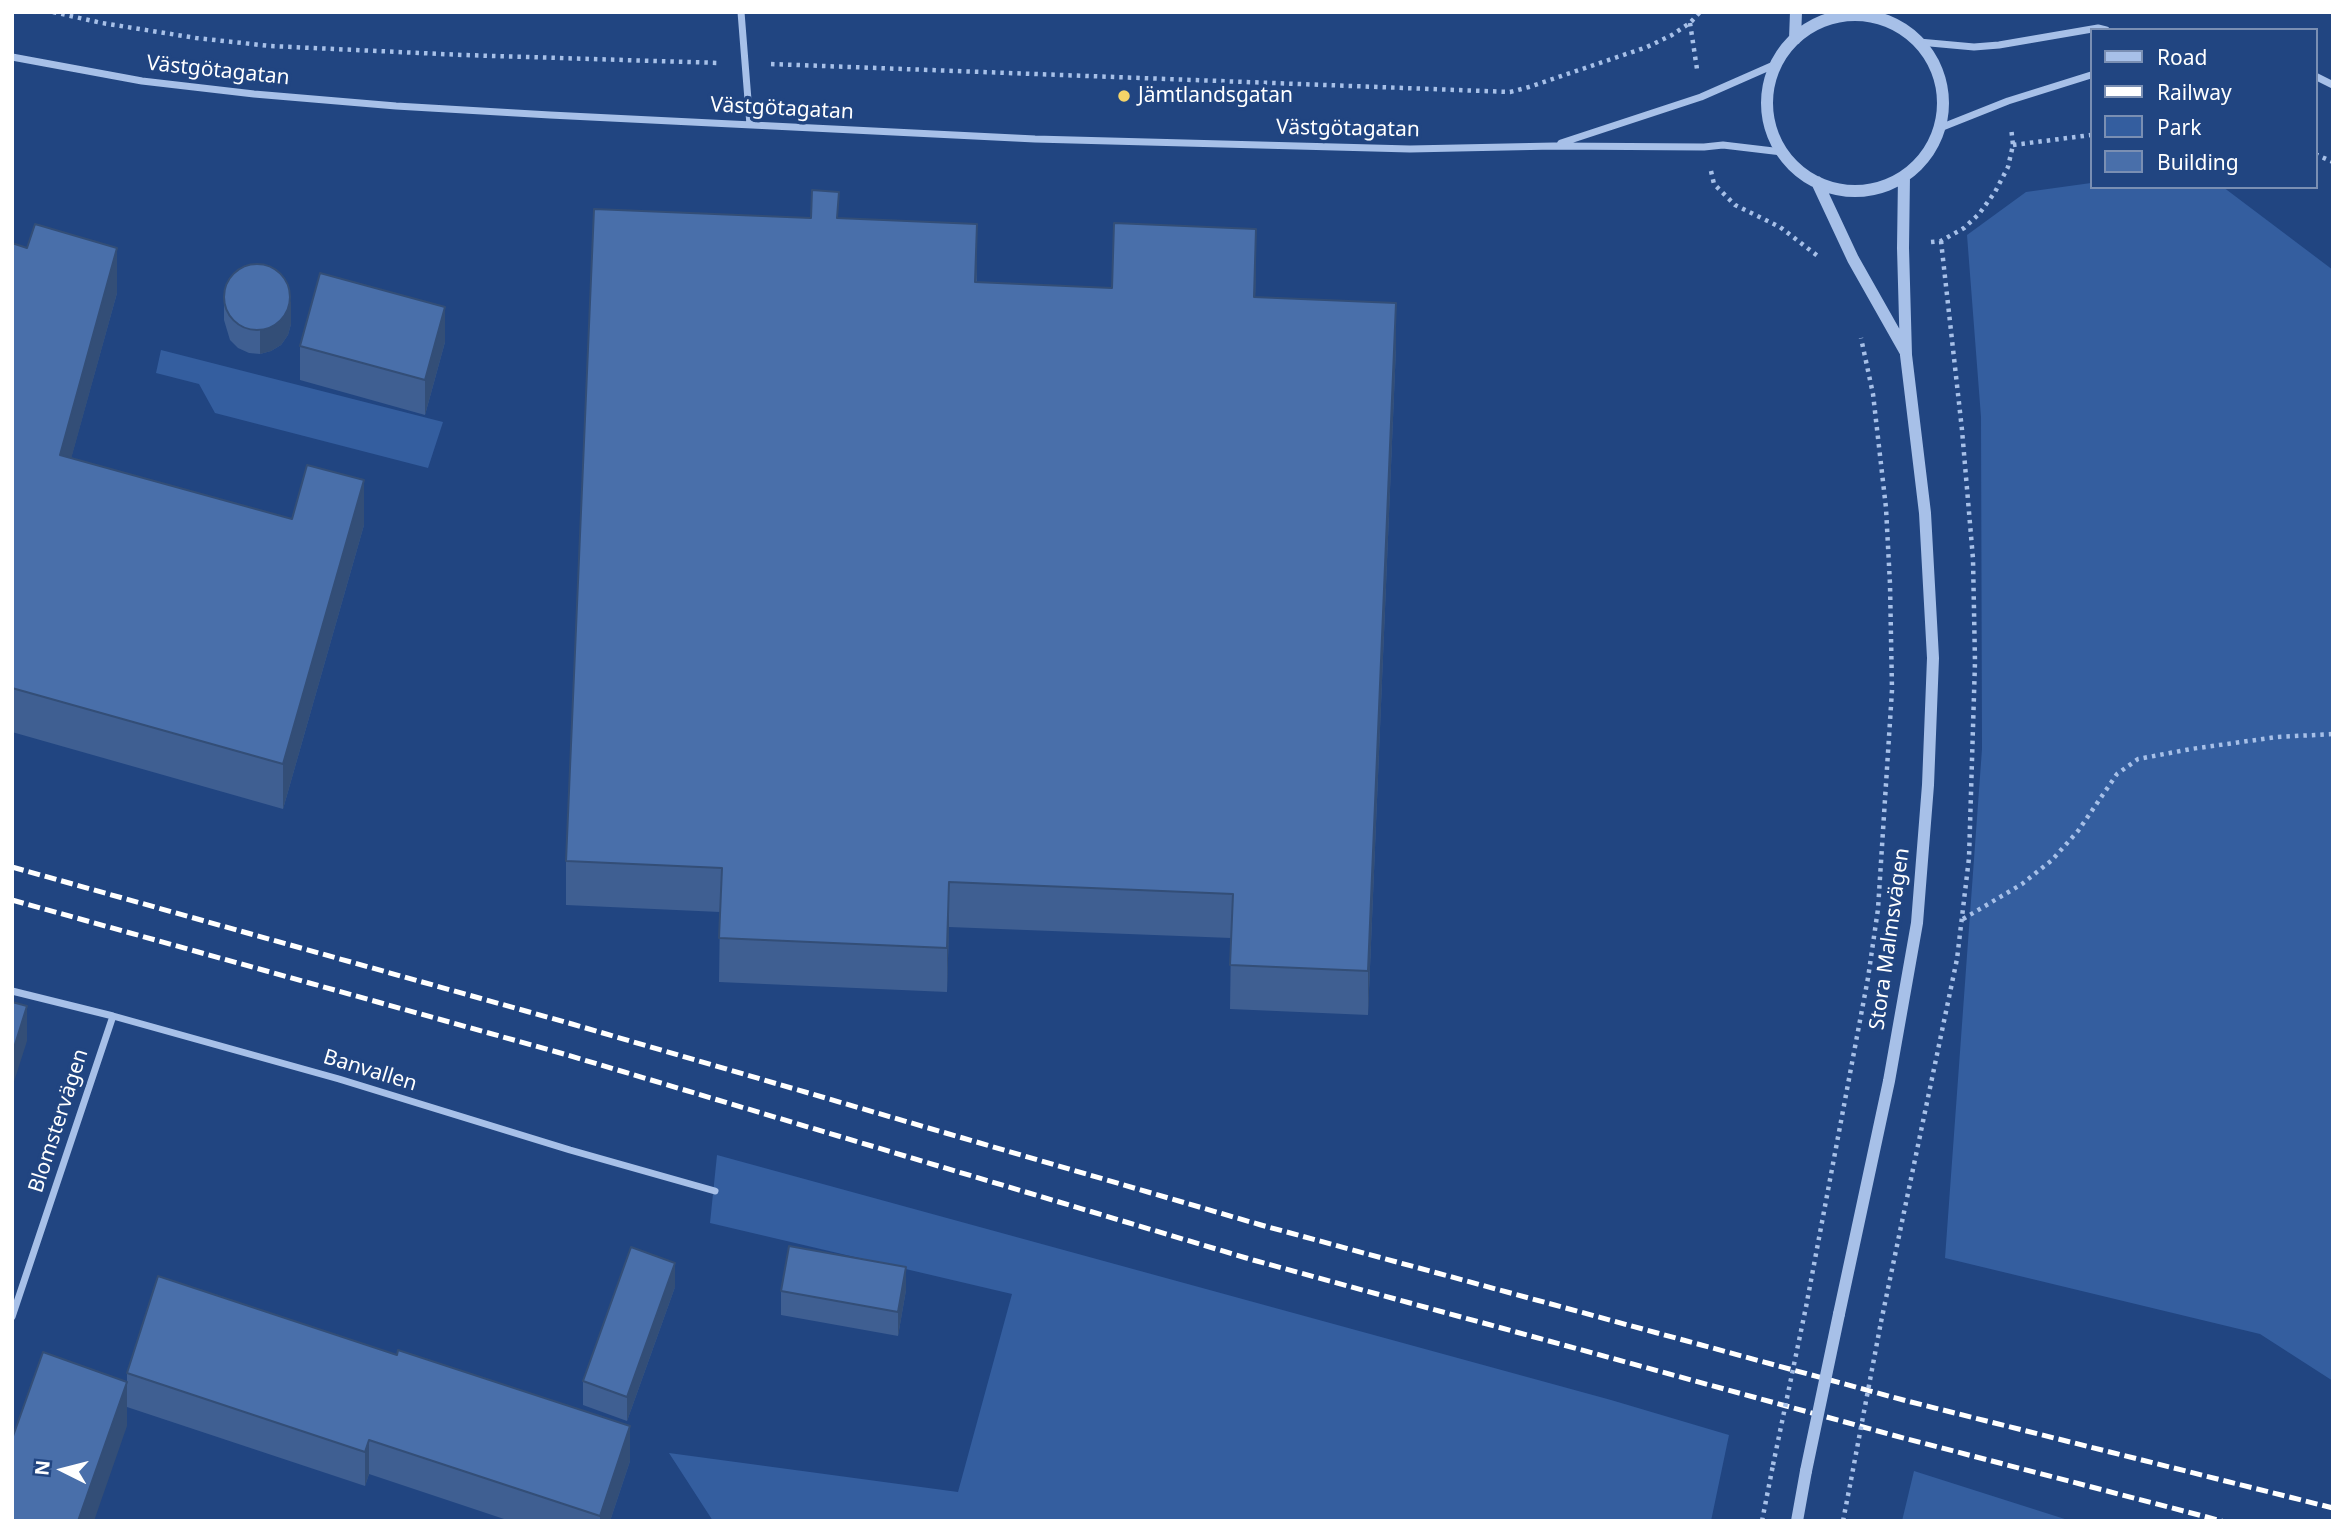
<!DOCTYPE html>
<html>
<head>
<meta charset="utf-8">
<style>
  body { margin:0 }
  #map { position:relative; width:2345px; height:1533px; overflow:hidden; background:#214581; font-family:"Noto Sans",sans-serif }
  canvas { display:block }
  .frame { position:absolute; inset:0; border:14px solid #fff; pointer-events:none }
  .legend { position:absolute; left:2090px; top:28px; width:228px; height:161px; box-sizing:border-box; background:#214581; border:2px solid #7a8fb3; margin:0; padding:9px 12px; list-style:none; font-size:21px; color:#fff }
  .legend li { display:flex; align-items:center; gap:14px; height:35px }
  .legend b { width:35px; border:2px solid #7a8fb3 }
  .north { position:absolute; left:28px; top:1435px; width:70px; height:70px; -webkit-text-stroke:5px #214581; paint-order:stroke; rotate:276deg; font-size:19px; font-weight:700; line-height:28px; text-align:center; color:#fff }
  .north::after { content:''; display:block; margin:auto; width:24px; height:32px; background:#fff; clip-path:polygon(50% 0,100% 100%,50% 72%,0 100%) }
</style>
</head>
<body>
<div id="map">
<canvas width="2345" height="1533"></canvas>
<div class="frame"></div>
<ul class="legend">
<li><b style="height:9px;background:#a7c0e8"></b>Road</li>
<li><b style="height:9px;background:#fff"></b>Railway</li>
<li><b style="height:19px;background:#345e9f"></b>Park</li>
<li><b style="height:19px;background:#496faa"></b>Building</li>
</ul>
<div class="north">N</div>
</div>
<script>
const ctx = document.querySelector('canvas').getContext('2d');
ctx.lineJoin = 'round';
function fill(path, color) {
  ctx.fillStyle = color;
  ctx.fill(path, 'evenodd');
}
function shape(rows) {
  const path = new Path2D();
  for (const r of rows) {
    if (r.length === 3) {
      path.moveTo(r[0] + r[2], r[1]);
      path.arc(r[0], r[1], r[2], 0, 2 * Math.PI);
      continue;
    }
    path.moveTo(r[0], r[1]);
    for (let i = 2; i < r.length; i += 2) path.lineTo(r[i], r[i + 1]);
  }
  return path;
}
function strokePath(path, color, width, dash) {
  ctx.strokeStyle = color;
  ctx.lineWidth = width;
  ctx.lineCap = dash ? 'butt' : 'round';
  ctx.setLineDash(dash || []);
  ctx.stroke(path);
}
function drawText(font, color, halo, rows, align = 'center') {
  ctx.font = font + ' "Noto Sans",sans-serif';
  ctx.lineWidth = 7;
  ctx.setLineDash([]);
  ctx.textBaseline = 'middle';
  ctx.strokeStyle = halo;
  ctx.fillStyle = color;
  for (const [text, x, y, turn = 0] of rows) {
    ctx.save();
    ctx.translate(x, y);
    ctx.rotate((+turn || 0) * Math.PI / 180);
    ctx.textAlign = isNaN(turn) ? turn : align;
    if (halo) ctx.strokeText(text, 0, 0);
    ctx.fillText(text, 0, 0);
    ctx.restore();
  }
}
fill(shape([
  [2091,183,2091,187,2223,187,2333,270,2333,1381,2260,1334,1945,1258,1982,749,1981,417,1967,235,2026,192],
  [161,350,443,422,428,468,215,413,199,384,156,373],
  [717,1155,1611,1400,1729,1435,1711,1521,713,1521,669,1453,958,1492,1012,1294,710,1223],
  [1914,1471,2071,1521,1902,1521]
]), '#345e9f');
strokePath(shape([
  [53,12,102,23,196,38,270,46,463,55,720,63],
  [1690,23,1697,69],
  [771,64,1510,92,1529,87,1647,47,1672,35,1690,23,1700,12],
  [2013,145,2091,135],
  [2315,154,2333,162],
  [1711,171,1714,184,1735,205,1780,227,1819,257],
  [1931,242,1941,241,1964,228,1979,214,1995,192,2008,167,2013,145,2011,127],
  [1963,919,2022,884,2052,860,2078,831,2117,774,2138,759,2191,749,2277,737,2333,734],
  [1806,1307,1868,978,1878,909,1892,690,1890,584,1886,508,1873,394,1861,338],
  [1881,1322,1957,959,1969,858,1975,662,1973,559,1962,430,1941,241],
  [1762,1521,1773,1465],
  [1843,1521,1851,1480]
]), '#a7c0e8', 4.5, [3.5, 5]);
strokePath(shape([
  [741,12,750,125],
  [1919,42,1974,47,1999,45,2098,28,2106,30],
  [12,57,142,81,254,94,396,106,550,115,1035,139,1410,149,1554,146,1704,147,1723,145,1782,152],
  [2315,76,2333,85],
  [1940,128,2008,101,2091,75],
  [1561,143,1701,97,1776,64],
  [12,991,113,1016,339,1079,570,1150,715,1191],
  [12,1317,113,1016]
]), '#a7c0e8', 7);
strokePath(shape([
  [1855,103,88],
  [1795,39,1796,12],
  [1817,182,1853,259,1905,351],
  [1839,1314,1889,1081,1917,923,1928,785,1933,658,1925,513,1906,355,1903,248,1904,176],
  [1797,1521,1806,1471]
]), '#a7c0e8', 12);
strokePath(shape([
  [12,867,572,1024,1261,1225,1907,1401,2333,1508],
  [12,900,564,1054,1253,1260,1896,1436,2222,1521]
]), '#fff', 5, [12, 5]);
strokePath(shape([
  [1773,1465,1806,1307],
  [1851,1480,1881,1322]
]), '#a7c0e8', 4.5, [3.5, 5]);
strokePath(shape([
  [1806,1471,1839,1314]
]), '#a7c0e8', 12);
fill(shape([
  [811,218,839,218,977,268,977,282,1112,288,1256,274,1255,297,1396,347,1368,1015,1230,1009,1231,938,949,927,947,992,719,982,720,912,566,905,566,861],
  [12,243,117,293,71,458,292,519,364,525,283,809,12,732],
  [224,296,291,324,288,335,281,345,271,351,260,354,249,353,238,348,230,340,224,320],
  [445,342,425,415,300,380,300,346],
  [675,1287,627,1421,583,1405,583,1381],
  [906,1290,898,1336,781,1315,781,1291],
  [127,1373,630,1461,610,1521,510,1521,369,1474,365,1486,127,1407,127,1426]
]), '#3f5f92');
fill(shape([
  [977,224,977,268,975,326,975,282],
  [1256,229,1256,274,1254,341,1254,297],
  [117,248,117,293,60,499,60,455],
  [291,301,291,324,288,335,281,345,271,351,260,354,260,330],
  [1396,303,1396,347,1368,1015,1368,971],
  [445,307,445,342,425,415,425,380],
  [364,480,364,525,283,809,283,764],
  [949,882,949,927,947,992,947,948],
  [27,1006,27,1041,12,1088,12,1054],
  [675,1263,675,1287,627,1421,627,1397],
  [906,1267,906,1290,898,1336,898,1312],
  [127,1382,127,1426,94,1521,78,1521],
  [630,1426,630,1461,610,1521,600,1521,600,1516],
  [369,1440,369,1474,365,1486,365,1452]
]), '#334e77');
const building = shape([
  [812,190,839,192,837,218,977,224,975,282,1112,288,1114,223,1256,229,1254,297,1396,303,1368,971,1230,965,1233,894,949,882,947,948,719,938,722,868,566,861,594,209,811,218,812,190],
  [35,224,117,248,60,455,292,519,307,465,364,480,283,764,12,688,12,243,27,248,35,224],
  [257,297,33],
  [320,273,445,307,425,380,300,346,320,273],
  [12,1002,27,1006,12,1054,12,1002],
  [789,1246,906,1267,898,1312,781,1291,789,1246],
  [631,1247,675,1263,627,1397,583,1381,631,1247],
  [158,1276,397,1355,398,1350,630,1426,600,1516,369,1440,365,1452,127,1373,158,1276],
  [43,1352,127,1382,78,1521,12,1521,12,1439,43,1352]
]);
fill(building, '#496faa');
strokePath(building, '#334e77', 2);
for (const [x, y, r, color] of [
  [1124,96,7,"#f5d468"]
]) {
  const dot = new Path2D();
  dot.arc(x, y, r, 0, 2 * Math.PI);
  ctx.fillStyle = color;
  ctx.fill(dot);
  strokePath(dot, '#214581', 2.5);
}
drawText('21px', '#fff', '#214581', [
  ["Västgötagatan",218,71,6],
  ["Västgötagatan",782,109,3],
  ["Västgötagatan",1348,129,1],
  ["Stora Malmsvägen",1890,939,-82],
  ["Banvallen",370,1071,17],
  ["Blomstervägen",59,1121,-72]
]);
drawText('21px', '#fff', '#214581', [
  ["Jämtlandsgatan",1138,96]
], 'left');
</script>
</body>
</html>
